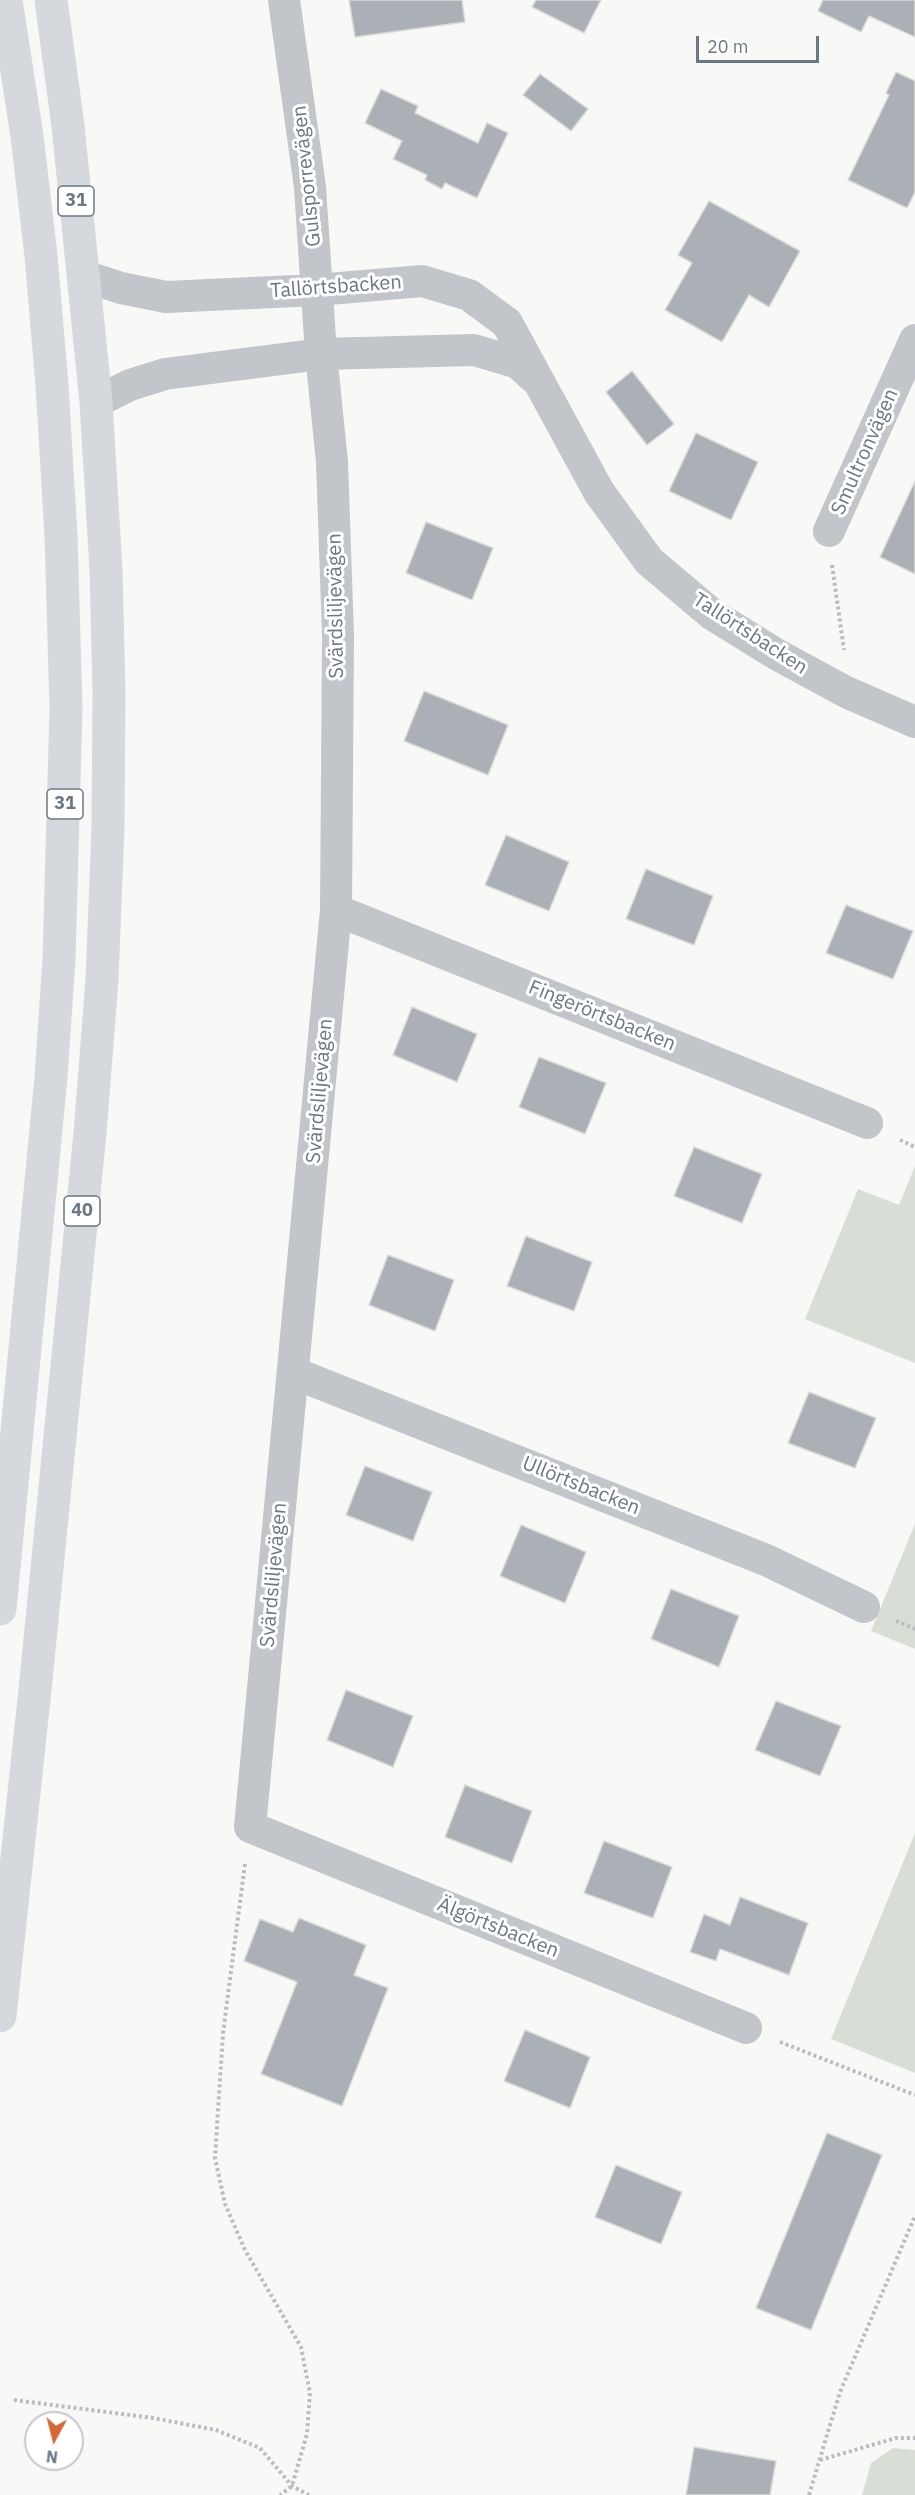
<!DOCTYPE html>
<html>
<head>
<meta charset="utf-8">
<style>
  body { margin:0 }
  #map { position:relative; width:915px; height:2495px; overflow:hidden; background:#f8f8f6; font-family:"IBM Plex Sans",sans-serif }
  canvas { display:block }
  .north { position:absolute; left:24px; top:2411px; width:60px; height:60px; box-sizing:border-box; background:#fff; border:2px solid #c3c9ce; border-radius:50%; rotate:187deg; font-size:16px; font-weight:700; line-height:24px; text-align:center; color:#6a7785 }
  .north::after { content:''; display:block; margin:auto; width:21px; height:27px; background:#d56839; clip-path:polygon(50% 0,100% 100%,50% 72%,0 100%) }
  .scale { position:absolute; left:696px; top:36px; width:123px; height:27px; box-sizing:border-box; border:3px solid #6a7785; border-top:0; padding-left:8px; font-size:18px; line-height:21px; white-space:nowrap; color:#6a7785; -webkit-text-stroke:4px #fff; paint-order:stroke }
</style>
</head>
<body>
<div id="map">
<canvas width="915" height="2495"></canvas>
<div class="north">N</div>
<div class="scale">20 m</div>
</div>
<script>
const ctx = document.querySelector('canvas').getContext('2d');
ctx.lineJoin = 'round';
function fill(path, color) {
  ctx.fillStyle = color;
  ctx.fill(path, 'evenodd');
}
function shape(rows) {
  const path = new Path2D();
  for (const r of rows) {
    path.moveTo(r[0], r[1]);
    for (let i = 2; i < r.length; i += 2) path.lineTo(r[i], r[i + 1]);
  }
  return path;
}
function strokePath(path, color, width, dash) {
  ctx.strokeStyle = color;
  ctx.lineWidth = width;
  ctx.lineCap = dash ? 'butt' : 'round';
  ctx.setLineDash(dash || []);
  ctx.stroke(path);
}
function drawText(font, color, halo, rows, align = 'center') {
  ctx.font = font + ' "IBM Plex Sans",sans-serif';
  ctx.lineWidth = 6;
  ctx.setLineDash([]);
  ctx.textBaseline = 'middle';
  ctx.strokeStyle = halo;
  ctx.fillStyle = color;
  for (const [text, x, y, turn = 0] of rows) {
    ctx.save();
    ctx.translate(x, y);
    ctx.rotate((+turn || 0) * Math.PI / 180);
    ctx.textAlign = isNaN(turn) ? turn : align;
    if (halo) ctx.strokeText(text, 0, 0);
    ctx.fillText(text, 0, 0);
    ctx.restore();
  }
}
fill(shape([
  [915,1166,915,1363,805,1319,858,1189,899,1205],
  [915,1524,915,1649,871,1631],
  [915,1833,915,2073,831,2039],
  [893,2448,915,2450,915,2495,862,2495,871,2463]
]), '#d8ddd6');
const building = shape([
  [349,0,462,0,465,22,355,37,349,0],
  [536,0,601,0,584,33,532,7,536,0],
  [823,0,915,0,915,37,869,16,861,32,818,11,823,0],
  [896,72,915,81,915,192,907,208,848,180,889,95,886,93,896,72],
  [540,74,588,109,571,131,523,95,540,74],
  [381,89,418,106,415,113,478,143,487,123,508,133,477,198,445,183,442,189,425,180,427,175,393,159,402,141,365,123,381,89],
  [709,201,800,251,769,307,749,295,722,342,665,310,692,263,678,255,709,201],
  [632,371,674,424,647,445,606,392,632,371],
  [696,433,758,462,731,520,669,491,696,433],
  [915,481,915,574,880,557,915,481],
  [426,522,493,548,472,600,406,573,426,522],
  [424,691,508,725,488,775,404,741,424,691],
  [506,835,569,862,549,911,485,885,506,835],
  [646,869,713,896,694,945,626,919,646,869],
  [846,905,913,931,893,979,826,953,846,905],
  [412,1007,477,1034,457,1082,393,1055,412,1007],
  [539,1057,606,1083,585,1134,519,1107,539,1057],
  [694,1147,762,1174,742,1223,674,1196,694,1147],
  [526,1236,592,1262,574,1311,507,1286,526,1236],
  [388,1255,454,1280,435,1331,369,1305,388,1255],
  [809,1392,876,1418,855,1468,788,1443,809,1392],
  [365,1466,432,1492,413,1541,346,1515,365,1466],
  [521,1525,586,1552,565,1603,500,1576,521,1525],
  [671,1589,739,1616,719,1667,651,1639,671,1589],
  [346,1690,413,1716,393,1767,327,1740,346,1690],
  [776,1701,841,1726,820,1776,755,1750,776,1701],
  [465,1785,532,1811,512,1863,445,1837,465,1785],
  [604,1841,672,1867,653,1918,584,1893,604,1841],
  [740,1897,808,1923,789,1975,720,1949,716,1961,690,1952,704,1914,730,1925,740,1897],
  [299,1918,366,1945,354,1975,388,1988,342,2106,261,2074,297,1982,244,1961,260,1919,293,1932,299,1918],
  [525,2030,590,2057,570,2108,504,2081,525,2030],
  [827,2133,882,2155,811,2330,756,2308,827,2133],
  [616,2165,682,2192,661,2244,595,2217,616,2165],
  [694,2447,776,2461,770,2495,686,2495,694,2447]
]);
fill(building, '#aab0b6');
strokePath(building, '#dadad8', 1.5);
strokePath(shape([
  [832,565,844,650],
  [900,1140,915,1147],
  [896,1621,915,1629],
  [245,1864,223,2033,215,2158,225,2204,245,2250,301,2347,310,2393,307,2434,292,2486,280,2495],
  [780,2042,915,2095],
  [14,2400,153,2418,216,2430,260,2448,292,2486,309,2495],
  [820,2460,896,2438,915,2438],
  [809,2495,840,2392,915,2216]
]), '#babdbf', 4, [3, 3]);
strokePath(shape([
  [284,0,310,187,321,354,332,462,338,635,336,910,250,1827,746,2028],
  [84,276,121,288,166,297,317,290,422,281,469,295,507,323,599,492,649,561,713,615,776,654,846,692,915,722],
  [96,402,130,385,165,374,321,354,474,350,518,363,538,381],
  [829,531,915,340],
  [336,910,867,1123],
  [294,1373,766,1560,864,1607]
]), '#c2c5c9', 32);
strokePath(shape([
  [0,1609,51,1077,59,959,66,708,61,536,52,385,41,256,27,136,6,0],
  [0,2016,35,1690,90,1133,102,980,108,827,109,692,106,570,96,402,68,126,51,0]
]), '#d5d9dd', 33);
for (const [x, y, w] of [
  [76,201,36],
  [65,804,36],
  [82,1211,36]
]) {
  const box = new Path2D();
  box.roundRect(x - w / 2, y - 15, w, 30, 4.5);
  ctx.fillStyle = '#fff';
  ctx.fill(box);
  strokePath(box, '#6a7785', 1.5);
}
drawText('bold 18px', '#6a7785', null, [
  ["31",76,201],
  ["31",65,804],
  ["40",82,1211]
]);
drawText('20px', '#6a7785', '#fff', [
  ["Gulsporrevägen",307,176,-96],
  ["Tallörtsbacken",336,287,-4],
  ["Smultronvägen",865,452,-66],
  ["Svärdsliljevägen",336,606,-91],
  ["Tallörtsbacken",750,634,33],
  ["Fingerörtsbacken",602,1016,22],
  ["Svärdsliljevägen",320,1091,-85],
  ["Ullörtsbacken",581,1486,22],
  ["Svärdsliljevägen",274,1575,-85],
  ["Älgörtsbacken",498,1928,22]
]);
</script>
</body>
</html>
